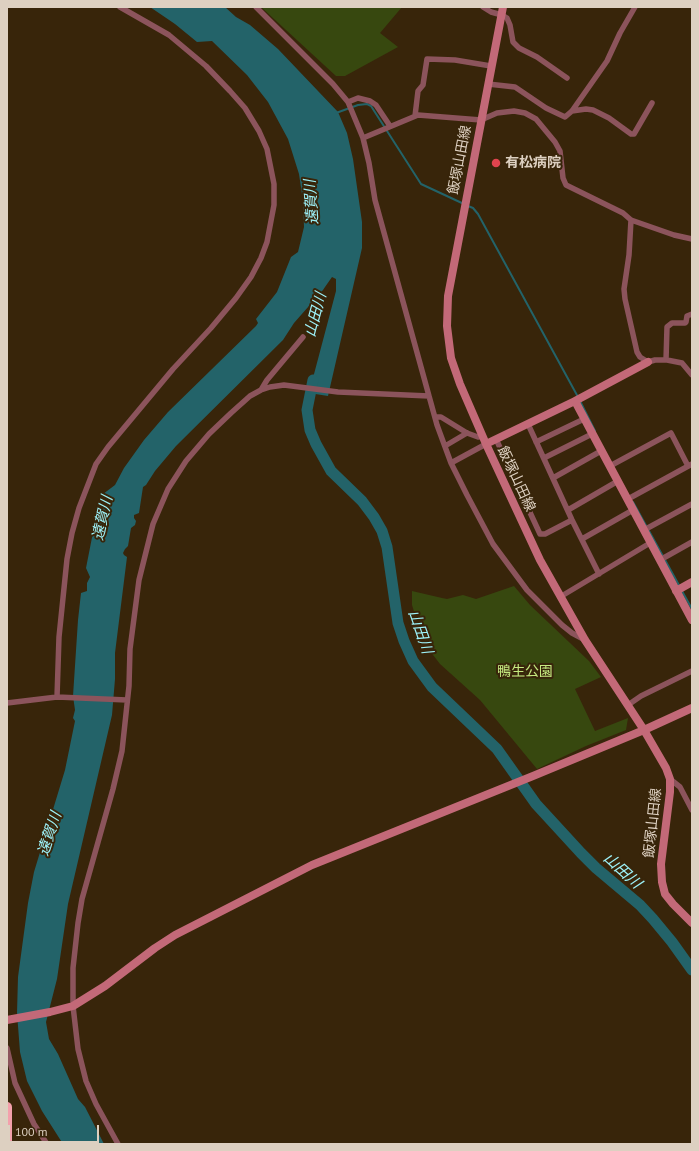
<!DOCTYPE html>
<html>
<head>
<meta charset="utf-8">
<style>
  body { margin:0 }
  #map { position:relative; width:699px; height:1151px; overflow:hidden; background:#38250a; font-family:"PT Sans",sans-serif }
  canvas { display:block }
  .frame { position:absolute; inset:0; border:8px solid #ddd0c1; pointer-events:none }
  .scale { position:absolute; left:8px; top:1125px; width:91px; height:18px; box-sizing:border-box; border:2px solid #ddd0c1; border-top:0; padding-left:5px; font-size:12px; line-height:14px; white-space:nowrap; color:#ddd0c1; -webkit-text-stroke:3px #38250a; paint-order:stroke }
</style>
</head>
<body>
<div id="map">
<canvas width="699" height="1151"></canvas>
<div class="frame"></div>
<div class="scale">100 m</div>
</div>
<script>
const ctx = document.querySelector('canvas').getContext('2d');
ctx.lineJoin = 'round';
function fill(path, color) {
  ctx.fillStyle = color;
  ctx.fill(path, 'evenodd');
}
function shape(rows) {
  const path = new Path2D();
  for (const r of rows) {
    path.moveTo(r[0], r[1]);
    for (let i = 2; i < r.length; i += 2) path.lineTo(r[i], r[i + 1]);
  }
  return path;
}
function strokePath(path, color, width, dash) {
  ctx.strokeStyle = color;
  ctx.lineWidth = width;
  ctx.lineCap = dash ? 'butt' : 'round';
  ctx.setLineDash(dash || []);
  ctx.stroke(path);
}
function drawText(font, color, halo, rows, align = 'center') {
  ctx.font = font + ' "PT Sans","Noto Sans JP",sans-serif';
  ctx.lineWidth = 4;
  ctx.setLineDash([]);
  ctx.textBaseline = 'middle';
  ctx.strokeStyle = halo;
  ctx.fillStyle = color;
  for (const [text, x, y, turn = 0] of rows) {
    ctx.save();
    ctx.translate(x, y);
    ctx.rotate((+turn || 0) * Math.PI / 180);
    ctx.textAlign = isNaN(turn) ? turn : align;
    if (halo) ctx.strokeText(text, 0, 0);
    ctx.fillText(text, 0, 0);
    ctx.restore();
  }
}
fill(shape([
  [261,7,402,7,380,33,398,47,345,76,336,76],
  [514,586,530,605,589,661,601,677,575,689,595,731,628,718,626,730,586,746,537,769,480,700,440,664,430,651,421,634,412,605,412,591,442,598,447,599,463,595,476,599]
]), '#37480f');
fill(shape([
  [150,7,225,7,236,17,250,25,278,49,338,112,347,133,353,159,362,222,362,248,328,396,309,393,336,291,336,279,332,277,325,287,323,290,294,323,283,340,176,446,155,471,146,485,143,487,139,513,134,515,134,518,136,521,135,525,131,528,128,546,125,549,123,553,124,555,127,557,115,653,115,679,112,715,68,904,57,979,46,1022,49,1039,58,1054,78,1099,85,1107,104,1144,63,1144,42,1111,27,1081,20,1052,17,1013,18,977,28,903,34,872,65,770,75,721,73,718,75,710,73,696,78,620,81,593,87,591,87,583,90,577,86,568,98,507,103,494,115,485,124,468,144,440,168,412,256,326,258,323,256,319,277,292,291,257,298,252,304,227,303,201,299,174,288,139,268,102,247,75,212,41,197,42,175,24]
]), '#236369');
strokePath(shape([
  [336,113,358,105,367,104,371,106,421,184,464,204],
  [468,206,473,208,478,214,578,397],
  [580,401,595,431],
  [633,502,680,587],
  [682,591,692,609]
]), '#236369', 2);
strokePath(shape([
  [313,380,307,410,310,430,316,444,331,471,362,501,374,517,382,531,387,547,398,623,404,641,413,661,432,687,497,749,536,804,581,853,596,868,640,905,653,919,672,942,692,970]
]), '#236369', 11);
strokePath(shape([
  [256,7,333,84,348,102,363,138,369,163,375,200,437,425,451,463,467,495,493,544,527,590,562,625,572,633,585,640],
  [483,7,491,12,502,15,507,18,510,25,513,42,519,48,537,57,567,78],
  [488,84,515,87,546,108,565,117,572,111,607,61,620,33,635,7],
  [348,102,358,98,370,101,376,105,390,126],
  [572,111,586,109,593,110,609,118,631,134,634,134,652,103],
  [415,116,418,91,423,85,427,59,455,60,491,66],
  [363,138,418,115,481,120,497,113,514,111,525,113,536,119,555,142,560,151,563,178,566,185,623,213,631,220,674,235,692,239],
  [631,220,629,255,624,289,625,299,637,352,640,357,648,362,655,360,667,360,682,363,692,375],
  [666,360,667,327,672,323,685,323,686,322,687,316,692,314],
  [261,390,267,380,303,337],
  [435,417,441,417,467,433,478,437,482,436],
  [528,424,572,520,599,574],
  [496,439,540,534,545,534,572,520],
  [536,442,584,419],
  [445,446,467,433],
  [544,458,592,434],
  [451,463,486,444],
  [610,466,671,433,688,466],
  [553,478,601,451],
  [628,499,692,464],
  [568,510,618,481],
  [644,530,692,504],
  [582,539,633,510],
  [660,560,692,542],
  [560,597,650,543],
  [57,697,59,637,67,559,72,533,79,508,96,464,108,447,173,369,211,328,236,298,251,277,261,258,267,242,274,205,274,184,267,149,259,131,245,108,230,91,206,66,169,35,120,7],
  [7,703,57,697,127,700],
  [628,705,641,696,692,671],
  [670,779,680,787,692,810],
  [7,1048,15,1083,34,1124,47,1144],
  [118,1144,96,1104,86,1081,78,1049,73,1006,73,968,78,923,82,899,113,789,122,751,129,686,130,649,139,580,153,524,168,489,186,461,209,434,231,413,250,396,261,390,270,387,284,385,338,392,429,396]
]), '#8c545c', 5.5);
strokePath(shape([
  [503,7,448,296,447,326,451,358,460,384,486,444,540,560,585,640,644,730,666,768,670,779,670,792,661,864,662,882,665,894,673,904,692,923],
  [575,401,692,620],
  [486,444,575,401,648,362],
  [676,591,692,582],
  [7,1020,50,1012,73,1006,105,986,155,948,175,935,312,865,533,776,644,730,692,708]
]), '#c36978', 8);
strokePath(shape([
  [7,1107,7,1144]
]), '#f3a0ac', 10);
for (const [x, y, r, color] of [
  [496,163,5,"#e0444e"]
]) {
  const dot = new Path2D();
  dot.arc(x, y, r, 0, 2 * Math.PI);
  ctx.fillStyle = color;
  ctx.fill(dot);
  strokePath(dot, '#38250a', 1.5);
}
drawText('14px', '#ddd0c1', '#38250a', [
  ["飯塚山田線",460,160,-79],
  ["飯塚山田線",516,479,65],
  ["飯塚山田線",653,823,-84]
]);
drawText('bold 14px', '#ddd0c1', '#38250a', [
  ["有松病院",505,163]
], 'left');
drawText('14px', '#c5e980', '#38250a', [
  ["鴨生公園",525,672]
]);
drawText('italic 15px', '#9ef3fa', '#38250a', [
  ["遠賀川",312,202,-94],
  ["山田川",316,315,-75],
  ["遠賀川",103,518,-77],
  ["山田川",420,632,71],
  ["遠賀川",50,834,-72],
  ["山田川",622,871,42]
]);
</script>
</body>
</html>
